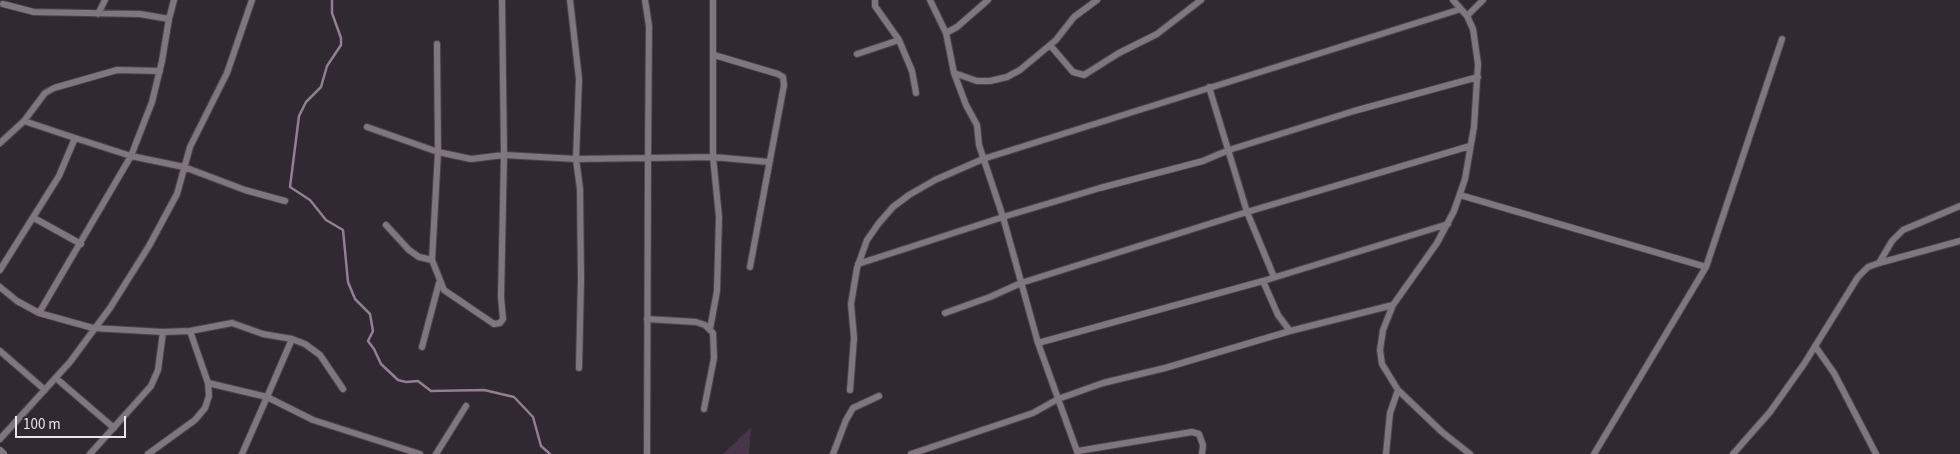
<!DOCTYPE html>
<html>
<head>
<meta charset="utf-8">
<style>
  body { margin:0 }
  #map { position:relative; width:1960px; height:454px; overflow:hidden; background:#302931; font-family:"Source Sans 3",sans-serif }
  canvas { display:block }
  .scale { position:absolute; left:15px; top:416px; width:111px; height:22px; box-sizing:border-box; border:2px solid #eae5ea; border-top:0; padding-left:6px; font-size:15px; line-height:18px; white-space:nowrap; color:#eae5ea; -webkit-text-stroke:4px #302931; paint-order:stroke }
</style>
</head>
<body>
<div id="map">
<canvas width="1960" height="454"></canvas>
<div class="scale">100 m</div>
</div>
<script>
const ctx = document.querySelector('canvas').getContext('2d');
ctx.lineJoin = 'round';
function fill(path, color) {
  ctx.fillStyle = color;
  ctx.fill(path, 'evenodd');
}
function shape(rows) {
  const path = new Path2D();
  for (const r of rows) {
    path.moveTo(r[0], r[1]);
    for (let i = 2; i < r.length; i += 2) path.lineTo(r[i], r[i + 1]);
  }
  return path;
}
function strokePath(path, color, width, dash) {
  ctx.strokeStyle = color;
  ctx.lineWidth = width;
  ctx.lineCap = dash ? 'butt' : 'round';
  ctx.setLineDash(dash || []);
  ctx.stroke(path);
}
fill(shape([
  [751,427,749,454,723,454]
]), '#483549');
strokePath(shape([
  [332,0,332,13,341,38,341,45,327,66,321,87,306,102,299,116,290,187,310,200,326,220,343,230,348,282,355,299,370,314,373,331,368,341,374,349,381,364,398,380,406,382,418,381,431,391,484,390,514,397,533,417,541,446,550,454]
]), '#937e95', 2.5);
const minor = shape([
  [570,0,579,79,576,159,580,189,581,279,579,368],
  [645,0,649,26,648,158,713,157,719,217,717,291,710,329],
  [713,0,713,157,769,162],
  [875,0,875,6,899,40,912,71,916,93],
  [930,0,946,33,957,27,988,0],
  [1453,0,1467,16,1473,29,1478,64,1474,127,1465,179,1454,211,1437,243,1393,305,1383,330,1380,350,1382,364,1398,390,1442,432,1470,454],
  [3,4,34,12,140,14,169,19,162,61,152,102,131,156,39,313],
  [98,14,105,0],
  [1467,16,1483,0],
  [169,19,174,0],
  [946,33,954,73,977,81,990,81,1007,77,1020,70,1056,40,1074,17,1097,0],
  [437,44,438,152,432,260,444,290,494,324,500,323,503,319,501,297,504,155,502,0],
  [1050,45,1073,72,1084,75,1119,53,1157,34,1201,0],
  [857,54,899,40],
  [714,55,778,74,783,77,784,85,750,267],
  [954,73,966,105,977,125,979,145,1003,217,1038,343,1078,454],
  [1209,87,1247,212,1274,277],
  [367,127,438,152,471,159,504,155,576,159,648,158,647,454],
  [75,138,131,156,184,167,245,190,285,201],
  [0,143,24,121,45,93,54,88,117,70,160,71],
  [1460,195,1706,267],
  [34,218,81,244],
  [386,225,409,250,419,257,432,260],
  [1879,263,1892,241,1903,230,1960,206],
  [858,264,1003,217,1100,188,1203,161,1229,150,1354,111,1478,77],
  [0,270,59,176,75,138,24,121],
  [1263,281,1278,315,1290,331],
  [0,287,17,301,39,313,93,328,163,332,190,331,232,323,263,334,292,339,305,344,320,355,343,389],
  [945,313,990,297,1021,283,1247,212,1470,146],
  [647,319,696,322,705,325,713,333,714,358,704,409],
  [292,339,267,397,313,420,420,454],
  [1038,343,1263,281,1448,224],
  [1815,346,1834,373,1876,454],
  [422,347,439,283],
  [0,351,45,390],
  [57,379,114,428],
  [208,383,267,397,242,454],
  [850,390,854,338,851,304,857,268,867,240,879,223,893,207,909,195,935,180,983,159,1461,9],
  [0,439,70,362,110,308,149,246,177,194,190,147,227,73,252,0],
  [1078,451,1192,432,1199,434,1203,445,1202,454],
  [90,454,151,386,158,370,163,332],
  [148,454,195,420,205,408,209,396,208,383,190,331],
  [436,454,466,406],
  [833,454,846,420,853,408,879,396],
  [911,454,1033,413,1058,399,1103,383,1165,368,1290,331,1393,305],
  [1386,454,1390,413,1398,390],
  [1594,454,1706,267,1782,39],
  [1733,454,1770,412,1804,364,1858,277,1868,267,1879,263,1960,241]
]);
const tertiary = shape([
  [0,451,3,454]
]);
strokePath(minor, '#4a444b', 8);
strokePath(tertiary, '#4a444b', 9);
strokePath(minor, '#7f7680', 6);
strokePath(tertiary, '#7f7680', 8);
</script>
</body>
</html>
